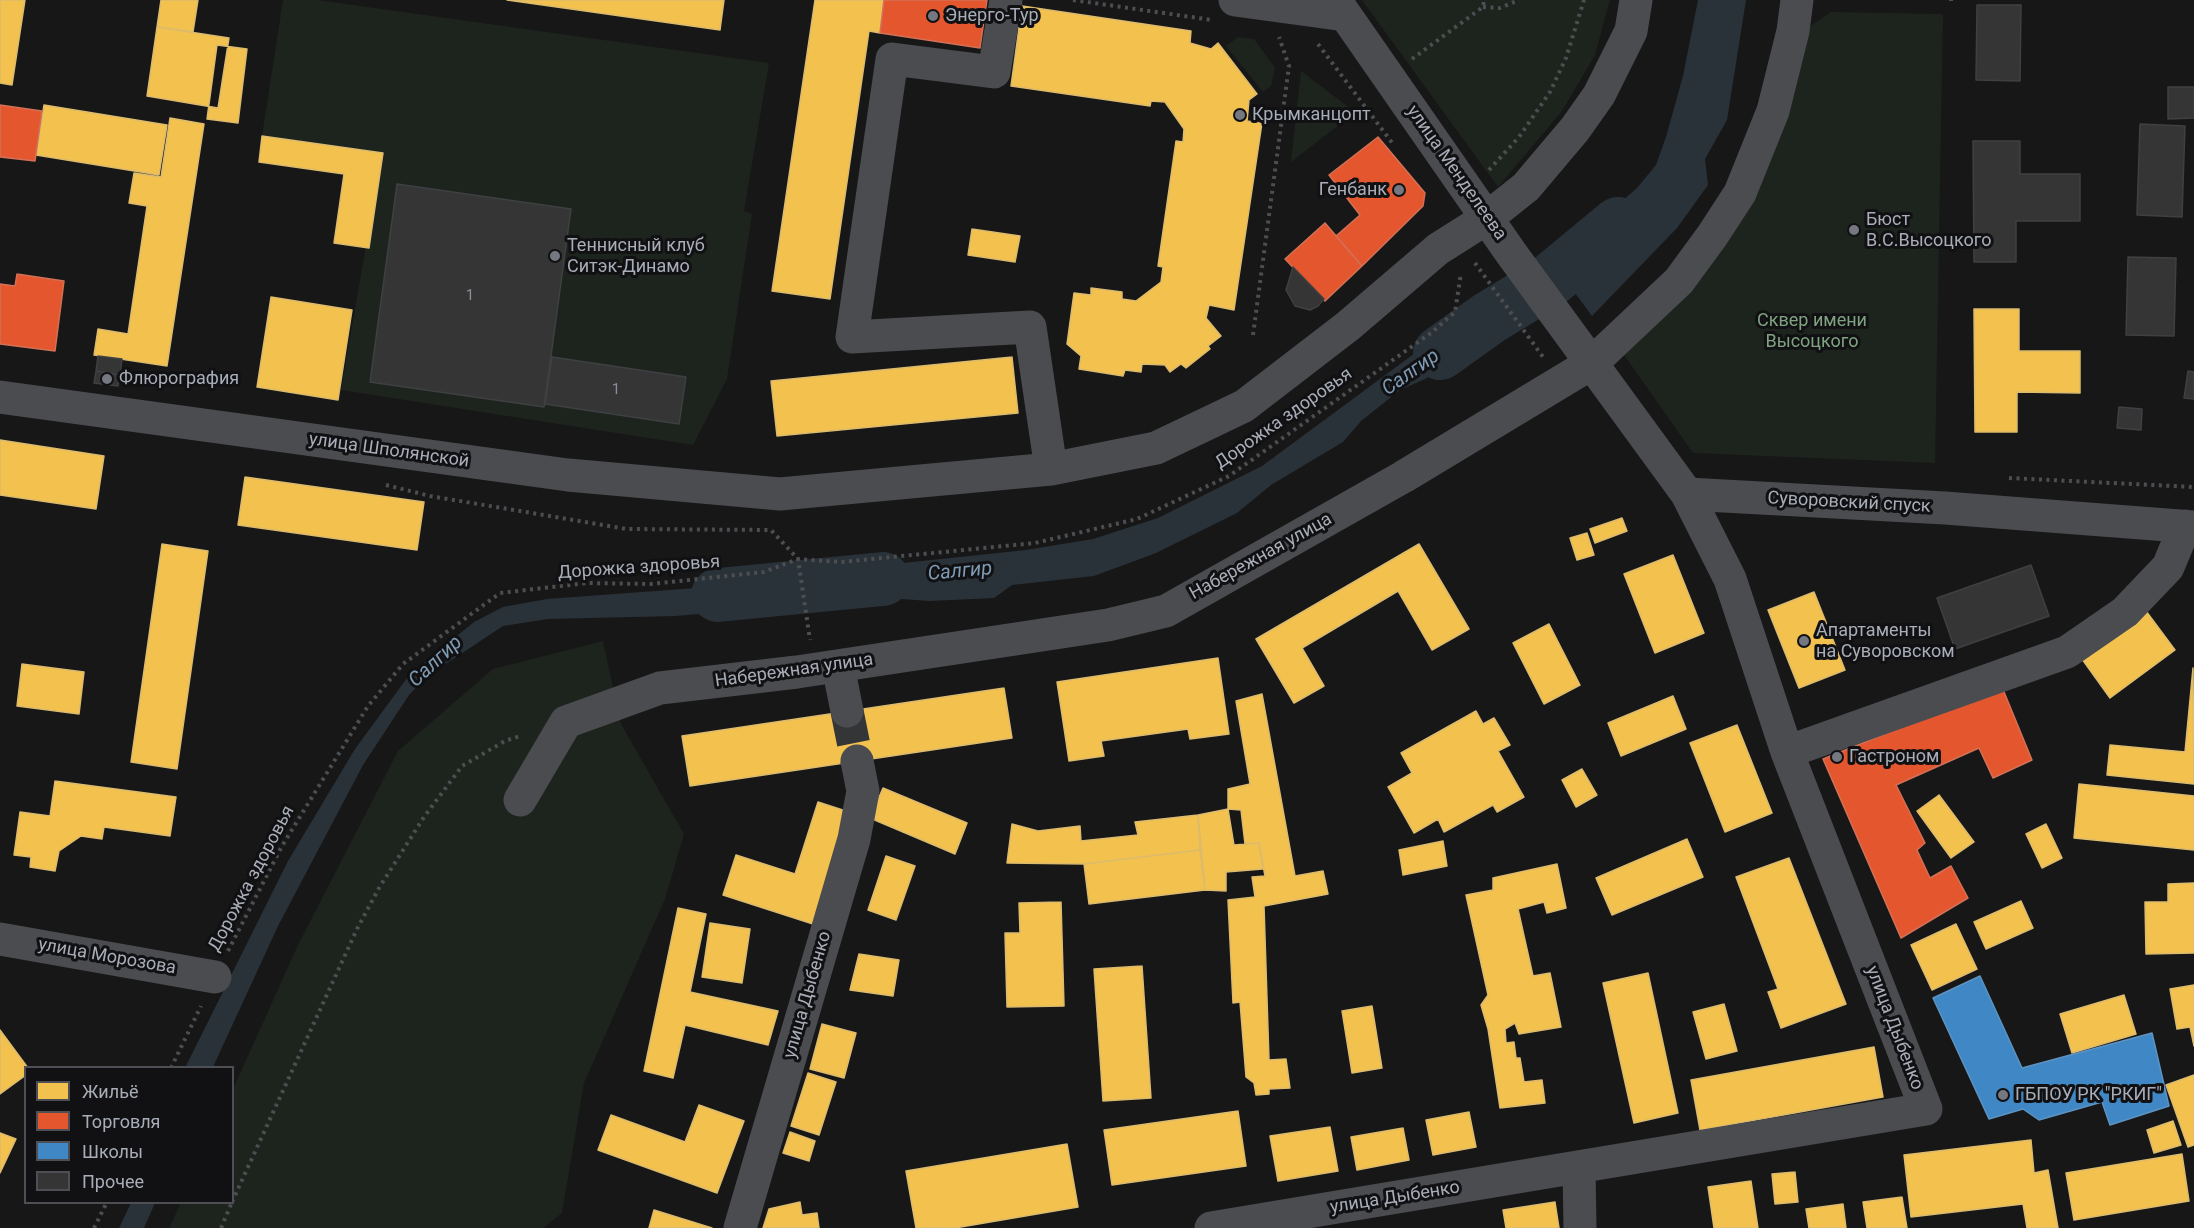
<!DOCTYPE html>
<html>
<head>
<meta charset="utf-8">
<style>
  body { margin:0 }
  #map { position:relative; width:2194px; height:1228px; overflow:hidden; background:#171717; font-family:Roboto,sans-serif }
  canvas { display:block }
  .legend { position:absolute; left:24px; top:1066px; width:210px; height:138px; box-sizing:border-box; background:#111113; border:2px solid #4d4f55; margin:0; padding:8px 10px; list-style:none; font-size:18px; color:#a8adb8 }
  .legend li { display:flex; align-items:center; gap:12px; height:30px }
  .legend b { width:30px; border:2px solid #4d4f55 }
</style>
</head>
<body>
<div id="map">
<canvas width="2194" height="1228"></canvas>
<ul class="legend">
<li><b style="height:16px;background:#f2c14e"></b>Жильё</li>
<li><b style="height:16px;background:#e4572e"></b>Торговля</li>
<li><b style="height:16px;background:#3f88c5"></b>Школы</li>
<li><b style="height:16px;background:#353536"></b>Прочее</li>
</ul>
</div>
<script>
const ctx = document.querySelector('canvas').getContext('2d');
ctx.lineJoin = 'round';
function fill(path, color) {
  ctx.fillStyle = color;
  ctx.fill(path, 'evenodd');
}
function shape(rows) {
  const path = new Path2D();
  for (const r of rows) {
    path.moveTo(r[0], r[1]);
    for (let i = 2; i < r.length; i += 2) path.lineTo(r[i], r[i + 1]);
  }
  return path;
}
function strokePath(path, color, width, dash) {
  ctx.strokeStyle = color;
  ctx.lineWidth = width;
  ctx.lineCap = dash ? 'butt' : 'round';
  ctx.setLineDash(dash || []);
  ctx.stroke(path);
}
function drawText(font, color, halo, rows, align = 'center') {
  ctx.font = font + ' Roboto,sans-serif';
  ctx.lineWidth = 6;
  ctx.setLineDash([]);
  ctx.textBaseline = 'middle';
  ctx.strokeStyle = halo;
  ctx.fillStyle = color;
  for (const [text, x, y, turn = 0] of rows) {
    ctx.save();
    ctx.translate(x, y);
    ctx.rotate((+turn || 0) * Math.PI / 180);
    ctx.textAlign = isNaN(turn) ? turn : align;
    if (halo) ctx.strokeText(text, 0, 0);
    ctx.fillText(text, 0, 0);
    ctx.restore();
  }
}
fill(shape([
  [283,0,317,0,769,63,744,211,752,214,727,379,693,445,341,390,382,153,262,136],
  [1362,0,1610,0,1595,55,1562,111,1498,187],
  [1831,12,1943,14,1935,463,1693,453,1622,352,1682,293,1809,27],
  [1238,37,1254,39,1275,68,1271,86,1263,92,1226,46],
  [1301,71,1359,115,1352,115,1291,162],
  [603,641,621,724,684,834,665,899,584,1083,562,1213,543,1228,169,1228,181,1203,232,1202,233,1089,298,945,398,751,493,669]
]), '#1d241e');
fill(shape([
  [1698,0,1746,0,1727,120,1705,159,1708,185,1677,228,1592,316,1561,274,1565,251,1637,188,1656,165,1666,137,1683,76],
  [1491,297,1516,331,1490,336,1425,379,1400,390,1361,421,1343,442,1271,485,1237,513,1156,553,1094,576,1012,585,994,598,929,601,874,597,814,603,809,573,1026,550,1093,539,1158,518,1262,466],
  [791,581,796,606,675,616,548,619,503,626,426,677,409,695,363,765,278,926,213,1067,185,1068,288,861,355,749,410,674,474,622,503,607,547,599],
  [131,1203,155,1203,144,1228,119,1228]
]), '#2a3239');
const homes = shape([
  [0,0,25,0,12,85,0,83,0,0],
  [161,0,198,0,193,32,157,27,161,0],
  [507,0,724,0,720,30,507,0],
  [815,0,884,0,880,33,869,31,830,299,772,291,815,0],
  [1022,6,1191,31,1190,43,1211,49,1218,43,1257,94,1249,100,1247,121,1262,123,1234,310,1209,305,1206,318,1221,336,1208,346,1210,349,1186,368,1181,364,1170,372,1165,365,1142,364,1141,372,1125,370,1123,376,1079,369,1081,356,1067,344,1074,293,1091,295,1091,288,1122,292,1122,299,1136,301,1161,282,1163,267,1158,266,1176,141,1183,142,1184,129,1165,102,1151,101,1150,106,1011,86,1022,6],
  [157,27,229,38,218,108,147,96,157,27],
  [217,45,247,49,238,123,207,119,217,45],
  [44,105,167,125,159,175,36,155,44,105],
  [170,118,204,124,167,366,94,355,98,329,128,334,147,206,129,203,134,173,161,177,170,118],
  [262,136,383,153,369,248,334,243,344,174,259,162,262,136],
  [972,229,1020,236,1015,262,968,255,972,229],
  [271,297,352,310,338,400,257,387,271,297],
  [1974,309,2019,309,2019,351,2080,351,2080,393,2017,392,2017,432,1975,432,1974,309],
  [1012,357,1018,413,777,436,771,381,1012,357],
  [0,440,104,456,96,509,0,495,0,440],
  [245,477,424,502,417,550,238,525,245,477],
  [1622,518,1627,531,1595,543,1590,529,1622,518],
  [1587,533,1594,555,1577,560,1570,538,1587,533],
  [162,544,208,551,177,769,131,762,162,544],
  [1419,544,1469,629,1432,650,1398,591,1302,648,1324,686,1294,703,1256,639,1419,544],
  [1673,555,1704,633,1655,653,1624,574,1673,555],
  [1814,592,1845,670,1799,688,1768,610,1814,592],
  [2146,611,2175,650,2110,698,2082,659,2146,611],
  [1549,624,1580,685,1544,704,1513,643,1549,624],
  [1218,658,1229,734,1190,739,1188,729,1101,741,1104,756,1069,761,1057,682,1218,658],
  [22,664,84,672,79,714,17,706,22,664],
  [2193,668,2194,784,2107,775,2110,745,2185,752,2193,668],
  [1004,688,1012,738,690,786,682,736,1004,688],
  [1262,694,1295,876,1323,871,1328,894,1264,906,1269,1060,1286,1059,1290,1088,1269,1089,1269,1094,1256,1095,1254,1083,1246,1077,1240,1002,1233,1003,1228,900,1255,897,1252,877,1265,876,1259,843,1245,844,1241,810,1228,809,1228,789,1250,784,1236,701,1262,694],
  [1673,696,1686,729,1621,756,1608,723,1673,696],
  [1476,711,1483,724,1494,718,1510,745,1498,751,1524,797,1497,812,1493,805,1444,832,1438,819,1414,833,1388,787,1412,773,1401,753,1476,711],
  [1737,725,1772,813,1725,832,1690,743,1737,725],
  [1582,769,1597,795,1576,807,1562,780,1582,769],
  [55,781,176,797,170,836,104,827,102,839,81,836,59,851,55,871,30,867,31,857,14,855,20,812,50,816,55,781],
  [2079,784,2194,796,2194,850,2074,838,2079,784],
  [883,788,967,823,955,854,870,818,883,788],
  [1939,795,1974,842,1951,858,1917,811,1939,795],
  [818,802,852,813,816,925,723,895,736,855,795,874,818,802],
  [1228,809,1234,845,1259,843,1263,869,1226,872,1226,891,1205,890,1198,815,1228,809],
  [1198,815,1200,850,1084,864,1007,863,1012,824,1038,831,1080,826,1081,841,1138,835,1135,822,1198,815],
  [2046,824,2062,858,2042,868,2026,834,2046,824],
  [1687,839,1703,877,1612,915,1596,878,1687,839],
  [1443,841,1447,866,1403,875,1399,850,1443,841],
  [1200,850,1205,890,1089,904,1084,864,1200,850],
  [886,856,915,866,896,920,868,910,886,856],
  [1789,858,1846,1004,1781,1028,1768,992,1778,989,1736,877,1789,858],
  [1557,864,1566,908,1547,913,1544,902,1518,909,1533,976,1550,973,1561,1027,1519,1034,1515,1023,1505,1029,1506,1043,1514,1042,1516,1058,1520,1058,1524,1082,1542,1080,1545,1103,1500,1108,1488,1029,1481,1005,1488,995,1466,895,1493,890,1493,878,1557,864],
  [2194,883,2194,953,2146,954,2145,902,2168,902,2168,884,2194,883],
  [2021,901,2033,928,1986,949,1974,922,2021,901],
  [1061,902,1064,1006,1007,1007,1005,933,1020,933,1019,903,1061,902],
  [678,908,706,914,690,992,778,1011,768,1045,685,1025,673,1078,644,1071,678,908],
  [710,923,750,929,742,983,702,977,710,923],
  [1956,924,1977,969,1932,990,1911,945,1956,924],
  [859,954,899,960,893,996,850,990,859,954],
  [1142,966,1151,1098,1103,1101,1094,969,1142,966],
  [1648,973,1678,1113,1634,1123,1603,983,1648,973],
  [2194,985,2194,1046,2190,1027,2177,1029,2170,989,2194,985],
  [2124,995,2136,1034,2072,1053,2060,1014,2124,995],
  [1724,1004,1737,1051,1706,1059,1693,1012,1724,1004],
  [1372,1006,1382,1068,1352,1073,1342,1011,1372,1006],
  [822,1024,856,1033,844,1078,810,1069,822,1024],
  [0,1030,28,1068,26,1068,26,1075,0,1094,0,1030],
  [1874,1047,1883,1097,1700,1130,1691,1080,1874,1047],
  [808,1073,836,1082,819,1135,791,1126,808,1073],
  [2194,1075,2194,1145,2188,1147,2166,1085,2194,1075],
  [699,1105,744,1121,717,1193,598,1150,611,1115,685,1142,699,1105],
  [1238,1111,1246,1166,1112,1185,1104,1130,1238,1111],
  [1469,1112,1476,1147,1433,1155,1426,1120,1469,1112],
  [2173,1121,2181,1145,2154,1153,2147,1130,2173,1121],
  [1330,1127,1338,1171,1278,1181,1270,1136,1330,1127],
  [1403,1128,1409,1160,1357,1170,1351,1137,1403,1128],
  [790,1132,815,1141,809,1161,783,1153,790,1132],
  [0,1133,16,1139,0,1173,0,1133],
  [2031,1140,2034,1173,2048,1170,2058,1228,2027,1228,2023,1204,1911,1217,1904,1155,2031,1140],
  [1067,1144,1078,1207,955,1228,916,1228,906,1171,1067,1144],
  [2182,1154,2189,1201,2074,1220,2066,1173,2182,1154],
  [1795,1172,1798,1202,1775,1204,1772,1174,1795,1172],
  [1751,1181,1758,1228,1714,1228,1708,1187,1751,1181],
  [1902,1197,1907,1228,1867,1228,1863,1202,1902,1197],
  [800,1202,802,1215,817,1213,819,1228,763,1228,769,1209,800,1202],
  [1555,1202,1559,1228,1506,1228,1503,1210,1555,1202],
  [1843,1204,1846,1228,1809,1228,1806,1209,1843,1204],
  [654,1210,712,1228,649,1228,654,1210]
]);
fill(homes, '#f2c14e');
strokePath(homes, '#dcbb6e', 1.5);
const shops = shape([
  [884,0,987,0,980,48,880,33,884,0],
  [0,105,42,111,35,161,0,157,0,105],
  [1378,137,1425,193,1423,206,1362,266,1336,236,1360,215,1329,175,1378,137],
  [1325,223,1362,266,1325,301,1285,259,1325,223],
  [17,274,64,281,55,351,0,344,0,284,15,286,17,274],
  [2002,687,2032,760,1993,778,1979,748,1896,785,1925,843,1917,850,1930,878,1951,866,1968,898,1901,938,1823,759,2002,687]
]);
fill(shops, '#e4572e');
strokePath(shops, '#d27157', 1.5);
const schools = shape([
  [1980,976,2022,1068,2152,1033,2169,1106,2110,1125,2102,1102,2039,1120,2023,1109,1989,1119,1933,998,1980,976]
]);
fill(schools, '#3f88c5');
strokePath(schools, '#5e93c1', 1.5);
strokePath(shape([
  [1440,353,1489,318,1548,282,1618,224],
  [718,595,883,579]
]), '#2a3239', 54);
const building = shape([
  [1977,5,2021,5,2020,81,1976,80,1977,5],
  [2168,87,2194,87,2194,118,2168,119,2168,87],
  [2140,124,2185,126,2182,217,2137,215,2140,124],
  [1973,141,2020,141,2020,174,2080,174,2080,221,2016,221,2016,262,1974,262,1973,141],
  [397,184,571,209,544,407,370,382,397,184],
  [2128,257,2176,258,2174,336,2126,335,2128,257],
  [1293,267,1324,299,1318,306,1310,310,1295,306,1286,290,1293,267],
  [98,356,122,359,120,375,96,371,98,356],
  [552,357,686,377,679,424,545,404,552,357],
  [96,371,120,375,118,386,94,383,96,371],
  [2188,371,2194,372,2194,399,2184,398,2188,371],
  [2119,407,2142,409,2141,430,2117,428,2119,407],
  [2031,565,2049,616,1955,649,1937,598,2031,565]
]);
fill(building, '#353536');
strokePath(building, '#3f4043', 1.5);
strokePath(shape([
  [847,711,857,761]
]), '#343537', 33, [33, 16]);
strokePath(shape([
  [1073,0,1212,20],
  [1951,1,1951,0],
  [1483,7,1500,8,1519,0],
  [1318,44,1393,144],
  [1412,59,1483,7,1484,0],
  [1489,170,1519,137,1550,92,1566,58,1584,0],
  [1475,263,1543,357],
  [1253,335,1289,66,1279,37],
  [2009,478,2194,487],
  [386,485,430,496,627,529,771,530,798,559,810,640],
  [228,951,282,846,368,706,403,664,500,593,587,583,651,584,764,572,798,559,841,562,1035,543,1137,519,1229,476,1431,333,1455,312,1461,273],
  [171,1068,201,1006],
  [232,1202,357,929,379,888,424,817,462,766,505,741,520,736],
  [94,1228,107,1202],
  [221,1228,232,1202]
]), '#4d4e52', 4, [3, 4.5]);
strokePath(shape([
  [1006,0,994,72,892,59,852,337,1030,327,1051,469],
  [1235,0,1345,15],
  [1335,0,1511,253,1687,494,1945,508,2194,527],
  [0,397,568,475,780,494,1051,469,1156,448,1244,406,1348,326,1438,249,1487,218,1526,187,1575,129,1599,95,1631,31,1636,0],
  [838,666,847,711],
  [1787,752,2067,652,2125,612,2168,567,2185,526],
  [520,800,566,722,660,688,797,672,1108,625,1166,611,1403,477,1592,363,1679,281,1712,236,1740,193,1773,111,1793,31,1797,0],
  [0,939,215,977],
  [1579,1167,1580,1228],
  [740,1228,854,839,863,791,857,761],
  [1211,1228,1926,1109,1787,752,1730,579,1687,494]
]), '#4b4c50', 33);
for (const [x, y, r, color] of [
  [933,16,6,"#757880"],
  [1240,115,6,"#757880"],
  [1399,190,6,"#757880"],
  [1854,230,6,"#757880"],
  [555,256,6,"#757880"],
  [107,379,6,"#757880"],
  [1804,641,6,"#757880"],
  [1837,757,6,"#757880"],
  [2003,1095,6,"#757880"]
]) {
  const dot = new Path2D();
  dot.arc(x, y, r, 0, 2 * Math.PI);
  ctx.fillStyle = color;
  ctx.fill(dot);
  strokePath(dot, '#111113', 2);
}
drawText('15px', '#8b8f98', null, [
  ["1",470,296],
  ["1",616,390]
]);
drawText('18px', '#a8adb8', '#111113', [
  ["Энерго-Тур",945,16],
  ["Крымканцопт",1252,115],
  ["Генбанк",1387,190,"right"],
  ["Бюст",1866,220],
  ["В.С.Высоцкого",1866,241],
  ["Теннисный клуб",567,246],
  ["Ситэк-Динамо",567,267],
  ["Флюрография",119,379],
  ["Апартаменты",1816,631],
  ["на Суворовском",1816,652],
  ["Гастроном",1849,757],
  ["ГБПОУ РК \"РКИГ\"",2015,1095]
], 'left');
drawText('18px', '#a8adb8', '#111113', [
  ["улица Менделеева",1456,173,55],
  ["Дорожка здоровья",1284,419,-35],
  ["улица Шполянской",389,451,8],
  ["Суворовский спуск",1849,503,3],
  ["Набережная улица",1261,557,-29],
  ["Дорожка здоровья",639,568,-4],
  ["Набережная улица",794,671,-8],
  ["Дорожка здоровья",252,879,-62],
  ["улица Морозова",107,957,10],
  ["улица Дыбенко",808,995,-74],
  ["улица Дыбенко",1894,1028,69],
  ["улица Дыбенко",1395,1198,-9]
]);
drawText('18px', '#7fa381', '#111113', [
  ["Сквер имени",1812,321],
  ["Высоцкого",1812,342]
]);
drawText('italic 20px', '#7f9bb3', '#111113', [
  ["Салгир",1411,373,-35],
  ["Салгир",960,572,-5],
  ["Салгир",436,662,-43]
]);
</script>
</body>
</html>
